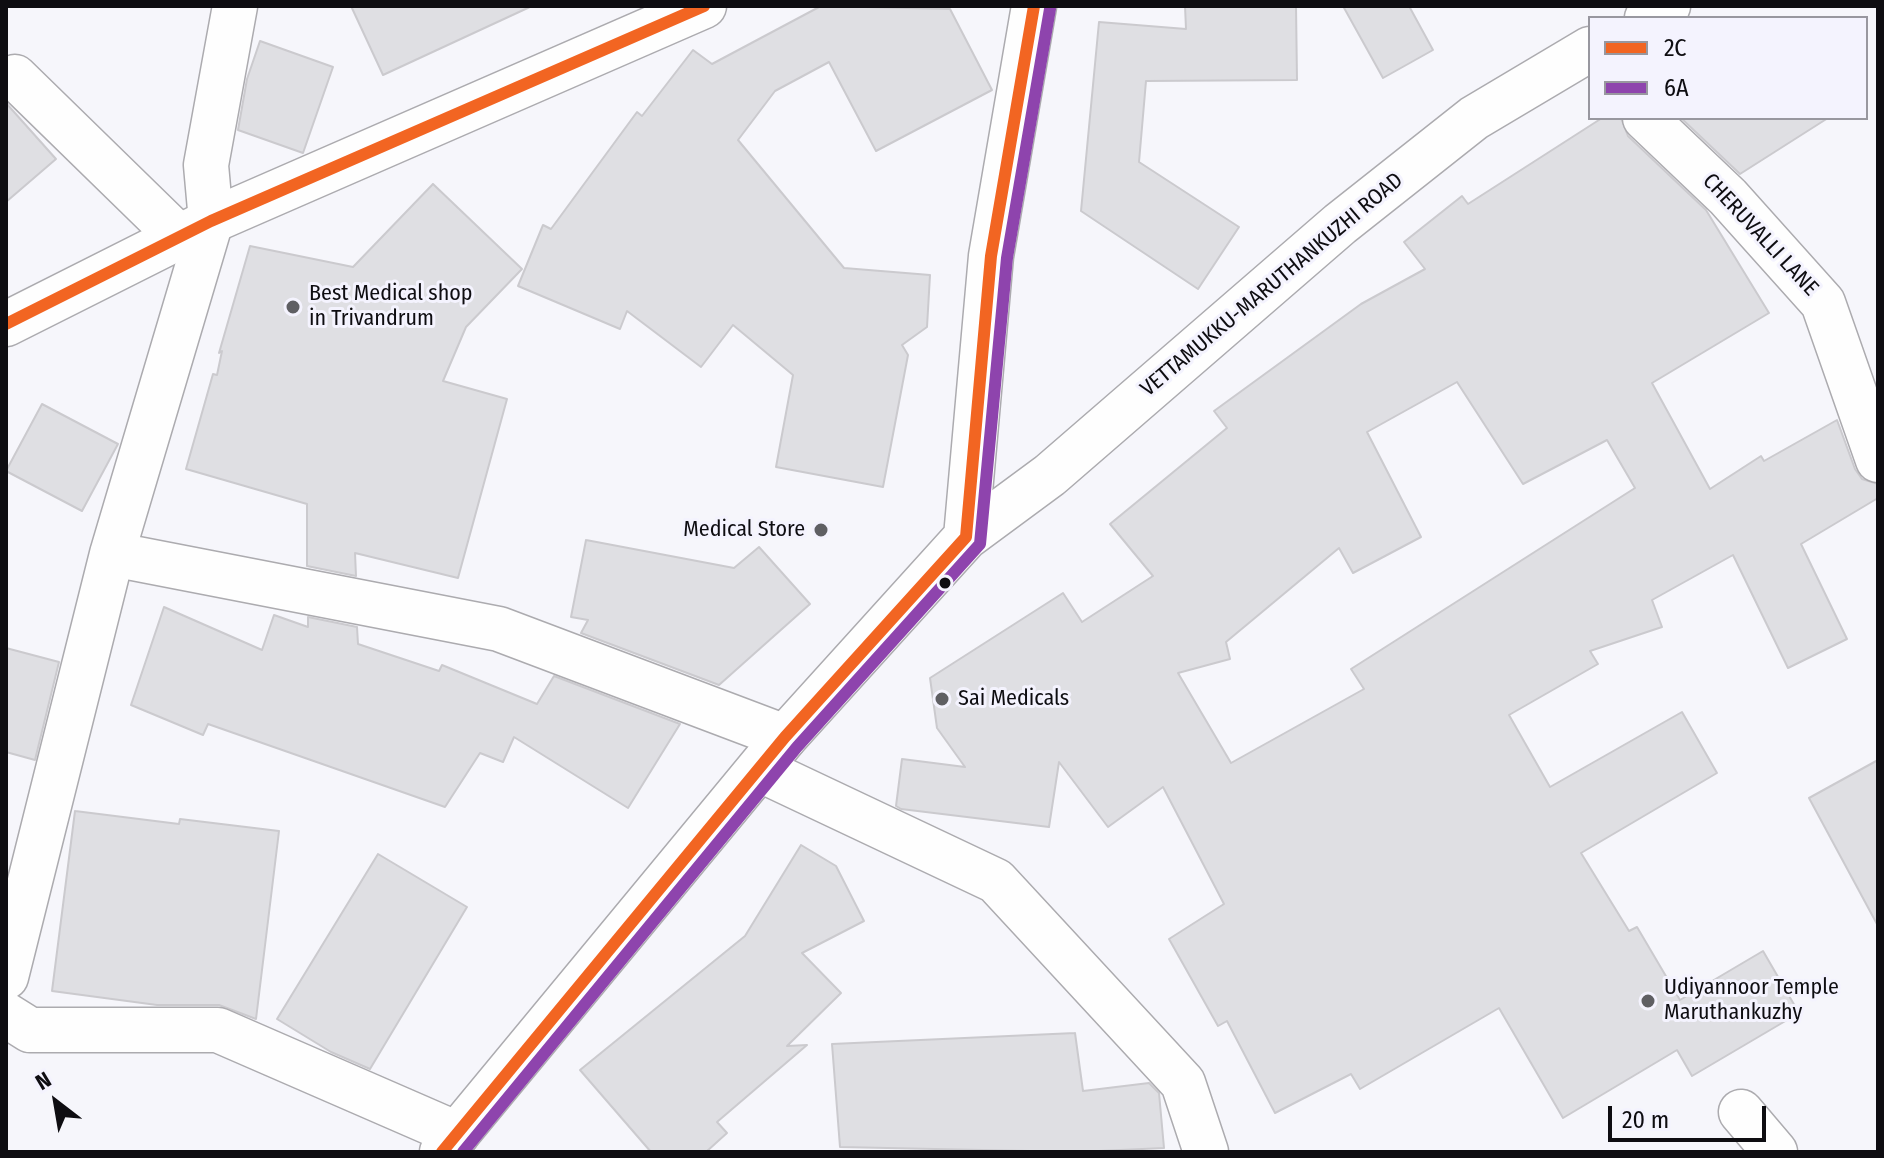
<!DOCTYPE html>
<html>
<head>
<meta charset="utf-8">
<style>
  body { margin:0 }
  #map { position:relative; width:1884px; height:1158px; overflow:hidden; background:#f6f6fb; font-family:"Fira Sans Condensed",sans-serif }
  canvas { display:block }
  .frame { position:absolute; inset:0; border:8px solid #0e0d11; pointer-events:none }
  .legend { position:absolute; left:1588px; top:16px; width:280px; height:104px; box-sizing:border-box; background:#f4f3fe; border:2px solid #98979f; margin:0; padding:10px 14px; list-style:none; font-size:24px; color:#0e0d11 }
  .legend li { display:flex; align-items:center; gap:16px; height:40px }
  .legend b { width:40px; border:2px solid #98979f }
  .north { position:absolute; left:16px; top:1062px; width:80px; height:80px; -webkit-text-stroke:6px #f4f3fe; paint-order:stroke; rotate:329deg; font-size:22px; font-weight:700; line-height:32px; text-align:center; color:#0e0d11 }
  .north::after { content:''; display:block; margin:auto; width:28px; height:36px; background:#0e0d11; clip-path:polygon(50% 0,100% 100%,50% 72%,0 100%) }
  .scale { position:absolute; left:1608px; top:1106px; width:158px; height:36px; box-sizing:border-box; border:4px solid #0e0d11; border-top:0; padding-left:10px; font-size:24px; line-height:28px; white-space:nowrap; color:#0e0d11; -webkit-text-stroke:6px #f4f3fe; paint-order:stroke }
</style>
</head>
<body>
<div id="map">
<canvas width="1884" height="1158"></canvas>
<div class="frame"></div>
<ul class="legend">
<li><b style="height:10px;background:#f26522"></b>2C</li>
<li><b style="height:10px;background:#8e44ad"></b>6A</li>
</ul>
<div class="north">N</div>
<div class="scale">20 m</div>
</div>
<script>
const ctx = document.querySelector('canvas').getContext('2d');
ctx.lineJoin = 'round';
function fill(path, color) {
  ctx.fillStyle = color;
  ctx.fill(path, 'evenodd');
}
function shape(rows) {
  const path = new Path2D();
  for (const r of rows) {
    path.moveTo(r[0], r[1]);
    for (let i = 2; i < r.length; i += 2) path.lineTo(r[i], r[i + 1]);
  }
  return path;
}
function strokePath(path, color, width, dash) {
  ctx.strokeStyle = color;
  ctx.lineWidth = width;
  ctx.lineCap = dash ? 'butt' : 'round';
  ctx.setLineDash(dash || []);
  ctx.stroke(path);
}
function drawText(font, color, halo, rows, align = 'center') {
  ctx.font = font + ' "Fira Sans Condensed",sans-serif';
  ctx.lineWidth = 6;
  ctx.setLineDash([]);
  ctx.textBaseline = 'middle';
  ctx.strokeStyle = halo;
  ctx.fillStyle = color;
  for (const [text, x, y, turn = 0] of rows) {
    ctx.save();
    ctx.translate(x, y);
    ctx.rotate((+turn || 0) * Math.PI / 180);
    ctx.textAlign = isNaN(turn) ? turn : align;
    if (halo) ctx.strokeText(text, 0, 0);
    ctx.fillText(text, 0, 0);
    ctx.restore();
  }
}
const building = shape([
  [351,6,532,6,383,75,351,6],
  [821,6,950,9,992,90,876,151,829,62,775,91,738,140,844,268,930,275,927,327,902,345,908,355,883,487,776,467,793,375,733,325,701,367,627,311,620,329,518,286,543,225,551,229,637,112,642,116,693,50,712,64,821,6],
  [1185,6,1296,6,1297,80,1146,81,1139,162,1239,227,1198,289,1081,211,1099,22,1186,29,1185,6],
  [1343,6,1409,6,1433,50,1383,78,1343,6],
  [260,41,333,67,303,153,238,130,247,79,260,41],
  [6,103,56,159,6,202,6,103],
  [1602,118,1621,118,1628,136,1706,210,1769,313,1652,383,1710,489,1761,456,1764,461,1837,420,1855,469,1862,479,1878,484,1878,498,1801,544,1847,639,1788,668,1733,555,1652,600,1662,627,1590,651,1598,664,1509,715,1550,787,1682,712,1717,773,1581,853,1629,931,1637,927,1680,1000,1763,951,1799,1013,1692,1076,1677,1050,1563,1118,1499,1008,1360,1089,1351,1074,1275,1113,1227,1021,1218,1026,1169,939,1224,904,1163,787,1108,827,1059,762,1049,827,901,809,896,806,902,759,965,767,937,728,930,678,1063,593,1082,622,1153,576,1110,524,1227,428,1214,411,1361,304,1425,269,1404,242,1462,196,1468,204,1602,118],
  [1457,382,1523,484,1607,440,1635,488,1351,669,1364,689,1231,763,1178,673,1230,659,1226,642,1339,548,1353,573,1421,537,1367,432,1457,382],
  [1681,118,1828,118,1740,174,1681,118],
  [433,184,522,269,466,327,443,381,507,399,458,578,355,553,356,576,307,566,307,504,186,469,213,374,217,375,222,351,219,353,250,246,353,267,433,184],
  [42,404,118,444,82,511,6,471,42,404],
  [586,540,734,568,759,547,810,604,719,685,581,633,588,620,571,617,586,540],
  [164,607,262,650,274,615,308,627,308,617,357,627,358,644,439,671,442,665,537,704,554,676,680,724,628,808,514,737,503,762,480,753,445,807,208,724,203,735,131,705,164,607],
  [6,648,59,662,35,760,6,752,6,648],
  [1878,760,1878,926,1809,798,1878,760],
  [75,811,179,824,180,819,279,831,256,1019,219,1005,157,1005,52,991,75,811],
  [801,845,836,866,864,921,802,953,841,993,787,1046,807,1045,717,1122,727,1133,706,1152,651,1152,580,1070,745,936,801,845],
  [378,854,467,907,370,1069,331,1052,277,1019,378,854],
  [1075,1033,1083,1091,1149,1083,1159,1093,1164,1148,1077,1152,840,1147,832,1044,1075,1033]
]);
fill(building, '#dfdfe3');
strokePath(building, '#cbcace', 2);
const minor = shape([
  [15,77,179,237],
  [1645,118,1728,197,1823,303,1878,460],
  [112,554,499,629,785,737],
  [761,770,996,881,1183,1083,1206,1152],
  [6,977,112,554,211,221,206,165,235,6],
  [6,1015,30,1030,218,1030,457,1134],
  [1741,1112,1775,1152]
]);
const major = shape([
  [1647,18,1668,6],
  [6,324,211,221,704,6],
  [966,537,991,256,1034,6],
  [442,1152,785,737,966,537,1050,475,1340,224,1474,118,1590,49]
]);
strokePath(minor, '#acabaf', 47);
strokePath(major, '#acabaf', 47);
strokePath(minor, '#fefefe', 44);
strokePath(major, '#fefefe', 44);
strokePath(shape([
  [6,324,211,221,704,6],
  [442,1152,785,737,966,537,991,256,1034,6]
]), '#f26522', 12);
strokePath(shape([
  [463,1152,797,747,980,544,1007,258,1050,9]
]), '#8e44ad', 12);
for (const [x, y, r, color] of [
  [293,307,8,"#5f5f63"],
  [821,530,8,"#5f5f63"],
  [945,583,7,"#0e0d11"],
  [942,699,8,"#5f5f63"],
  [1648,1001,8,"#5f5f63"]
]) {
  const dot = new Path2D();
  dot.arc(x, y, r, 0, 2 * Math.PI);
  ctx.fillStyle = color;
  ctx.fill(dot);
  strokePath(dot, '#f4f3fe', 3);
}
drawText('22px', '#0e0d11', '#f4f3fe', [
  ["CHERUVALLI LANE",1760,235,47],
  ["VETTAMUKKU-MARUTHANKUZHI ROAD",1272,285,-40]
]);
drawText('22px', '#0e0d11', '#f4f3fe', [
  ["Best Medical shop",309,294],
  ["in Trivandrum",309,319],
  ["Medical Store",805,530,"right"],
  ["Sai Medicals",958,699],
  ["Udiyannoor Temple",1664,988],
  ["Maruthankuzhy",1664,1013]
], 'left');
</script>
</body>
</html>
